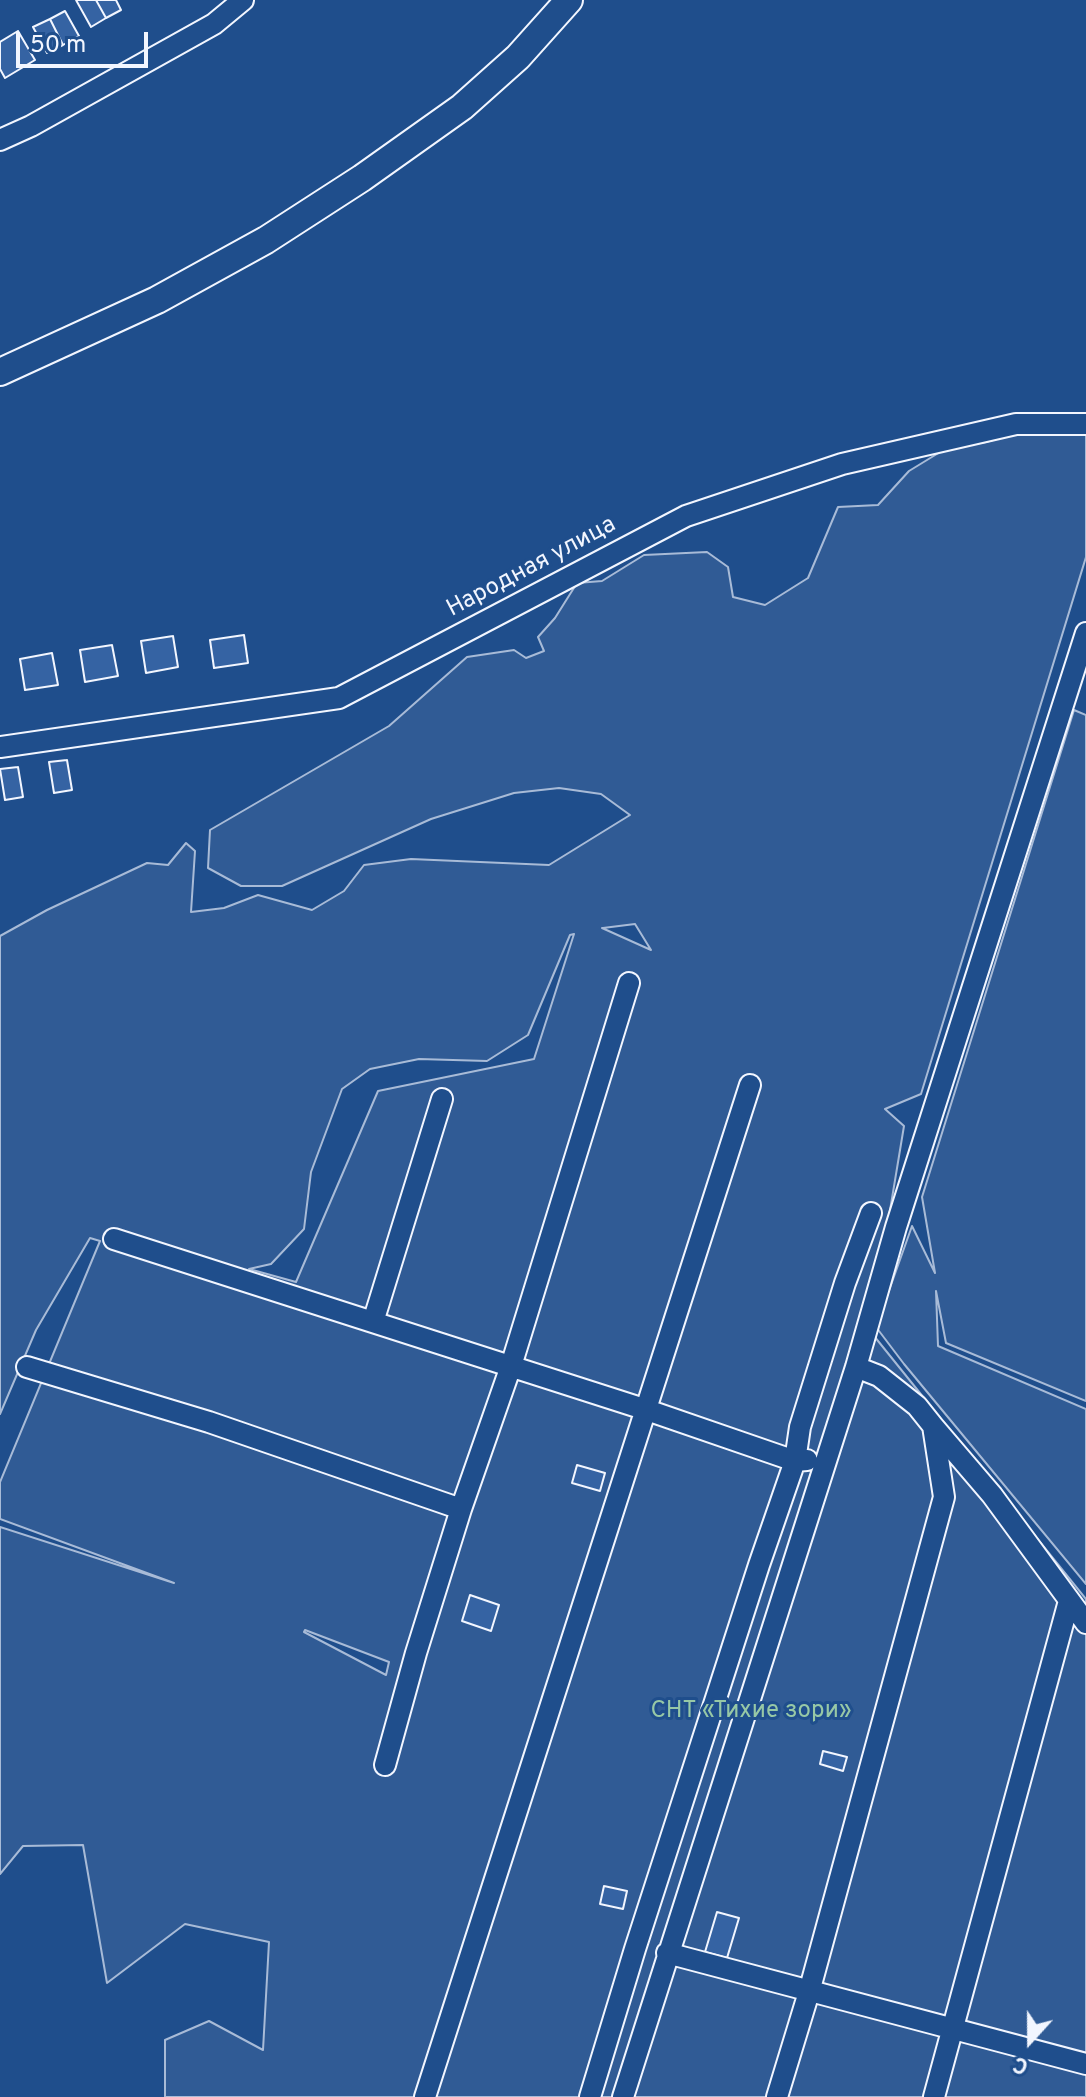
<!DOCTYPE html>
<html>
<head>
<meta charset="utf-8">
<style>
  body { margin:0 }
  #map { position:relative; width:1086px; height:2097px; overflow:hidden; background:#1f4e8c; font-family:Overpass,sans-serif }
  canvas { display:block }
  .north { position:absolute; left:990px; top:2001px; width:80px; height:80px; -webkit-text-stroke:6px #1f4e8c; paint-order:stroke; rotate:201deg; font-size:22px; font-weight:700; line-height:32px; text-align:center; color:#f2f6ff }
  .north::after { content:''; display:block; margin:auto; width:28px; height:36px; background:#f2f6ff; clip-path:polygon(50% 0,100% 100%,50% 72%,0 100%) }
  .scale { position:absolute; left:16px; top:32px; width:132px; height:36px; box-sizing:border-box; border:4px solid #f2f6ff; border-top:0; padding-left:10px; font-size:24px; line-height:28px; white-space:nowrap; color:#f2f6ff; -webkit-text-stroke:6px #1f4e8c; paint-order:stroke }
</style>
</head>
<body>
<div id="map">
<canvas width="1086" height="2097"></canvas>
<div class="north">С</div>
<div class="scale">50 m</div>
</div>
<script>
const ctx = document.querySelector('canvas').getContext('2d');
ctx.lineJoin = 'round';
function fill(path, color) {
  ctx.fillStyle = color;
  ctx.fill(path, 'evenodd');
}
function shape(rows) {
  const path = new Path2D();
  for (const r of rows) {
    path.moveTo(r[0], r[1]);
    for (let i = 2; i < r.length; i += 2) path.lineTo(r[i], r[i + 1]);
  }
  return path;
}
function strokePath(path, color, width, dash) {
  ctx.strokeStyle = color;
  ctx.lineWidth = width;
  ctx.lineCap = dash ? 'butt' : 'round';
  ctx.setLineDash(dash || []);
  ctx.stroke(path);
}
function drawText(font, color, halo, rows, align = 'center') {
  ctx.font = font + ' Overpass,sans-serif';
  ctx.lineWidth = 6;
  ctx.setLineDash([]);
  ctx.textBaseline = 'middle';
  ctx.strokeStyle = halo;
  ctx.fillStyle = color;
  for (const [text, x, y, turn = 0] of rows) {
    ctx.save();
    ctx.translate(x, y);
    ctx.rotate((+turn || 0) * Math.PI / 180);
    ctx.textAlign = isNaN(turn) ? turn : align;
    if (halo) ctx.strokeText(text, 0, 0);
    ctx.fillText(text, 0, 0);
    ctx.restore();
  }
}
const built = shape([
  [1034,428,1086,433,1086,557,921,1094,885,1109,904,1126,870,1331,1086,1599,1086,2097,165,2097,165,2040,209,2021,263,2050,269,1942,185,1924,107,1983,83,1845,23,1846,0,1874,0,1527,174,1583,0,1519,0,1482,100,1241,90,1238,36,1330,0,1414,0,936,47,910,147,863,168,865,186,843,195,851,191,912,224,908,258,895,312,910,344,891,364,865,411,859,549,865,630,815,601,794,559,788,514,793,431,819,282,886,241,886,208,868,210,830,389,726,467,657,514,650,526,658,544,651,538,637,555,618,577,583,602,581,644,555,707,552,728,567,733,597,765,605,808,578,838,507,878,505,909,471,945,449,986,442,1034,428],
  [635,924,651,950,602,928,603,928,635,924],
  [574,934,534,1059,378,1091,296,1282,249,1269,271,1264,304,1229,311,1172,342,1089,370,1069,419,1059,487,1061,528,1035,570,935,574,934],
  [305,1630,389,1662,386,1675,304,1632,305,1630],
  [1074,710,1086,715,1086,1401,946,1343,936,1291,938,1346,1086,1409,1086,1584,904,1364,876,1327,912,1226,935,1273,922,1197,1074,710]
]);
fill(built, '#305b95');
strokePath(built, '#a8bbd7', 2);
const building = shape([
  [76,0,96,0,106,18,91,27,76,0],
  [96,0,116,0,121,10,106,18,96,0],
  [65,11,79,36,63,45,50,19,65,11],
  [50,19,63,45,47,53,33,27,50,19],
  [18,31,35,60,5,78,0,69,0,42,18,31],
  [244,635,248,663,214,668,210,640,244,635],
  [173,636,178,667,146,673,141,641,173,636],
  [112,645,118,676,85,682,80,650,112,645],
  [52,653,58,685,25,690,20,659,52,653],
  [67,760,72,790,54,793,49,762,67,760],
  [18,767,23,797,5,800,0,769,18,767],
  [577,1465,605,1473,600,1491,572,1483,577,1465],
  [470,1595,499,1605,491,1631,462,1621,470,1595],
  [823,1751,847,1757,843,1771,820,1764,823,1751],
  [604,1886,627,1891,623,1909,600,1904,604,1886],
  [717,1912,739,1918,727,1958,705,1952,717,1912]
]);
fill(building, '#3563a3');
strokePath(building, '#f2f6ff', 2);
const minor = shape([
  [0,140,31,126,214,24,243,0],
  [0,747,339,698,686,516,842,464,1016,424,1086,424],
  [114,1239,647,1410,795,1461,807,1460],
  [373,1322,442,1099],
  [27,1367,209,1422,461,1509],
  [933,1426,992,1495,1086,1623],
  [385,1765,416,1653,461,1509,511,1366,629,983],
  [667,1953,1086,2064],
  [425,2097,750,1085],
  [590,2097,635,1949,759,1565,795,1461,800,1427,845,1283,871,1213],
  [623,2097,856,1367,896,1227,1086,633],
  [777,2097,809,1992,944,1497,933,1426,917,1406,879,1376,856,1367],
  [934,2097,1069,1601]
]);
const major = shape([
  [0,372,157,300,266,240,362,178,462,107,518,57,569,0]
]);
strokePath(minor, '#f2f6ff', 24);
strokePath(major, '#f2f6ff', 30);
strokePath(minor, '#1f4e8c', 20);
strokePath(major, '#1f4e8c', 26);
drawText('24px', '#f2f6ff', '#1f4e8c', [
  ["Народная улица",532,568,-28]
]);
drawText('24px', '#97c8a6', '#1f4e8c', [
  ["СНТ «Тихие зори»",751,1712]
]);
</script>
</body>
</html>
